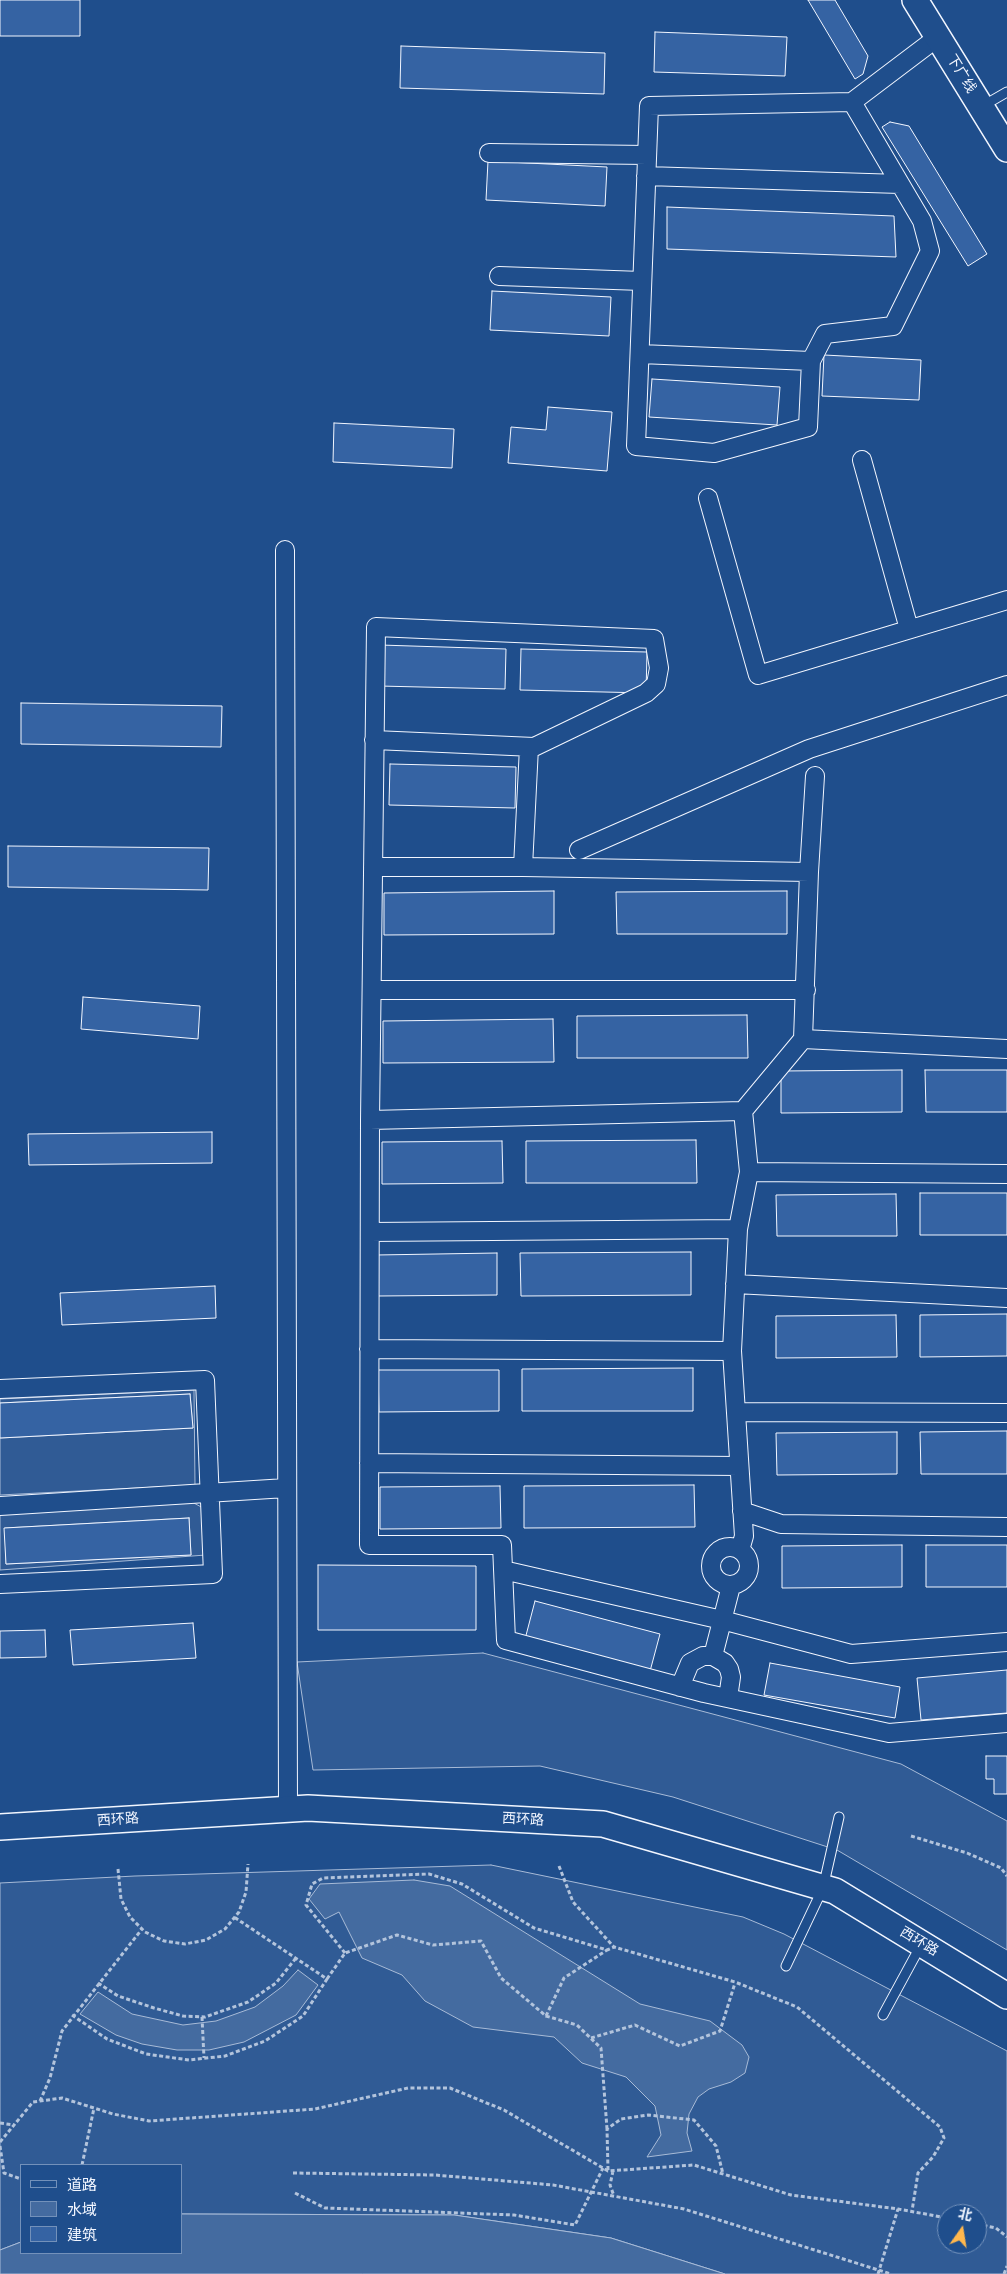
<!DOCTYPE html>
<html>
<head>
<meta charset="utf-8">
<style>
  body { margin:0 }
  #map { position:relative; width:1007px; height:2274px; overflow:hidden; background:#1f4e8c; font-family:"Times New Roman","Noto Sans SC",serif }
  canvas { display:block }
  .legend { position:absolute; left:20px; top:2164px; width:162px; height:90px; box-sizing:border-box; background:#1f4e8c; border:1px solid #7391ba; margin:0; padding:6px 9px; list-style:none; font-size:15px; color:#f2f6ff }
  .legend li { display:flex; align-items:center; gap:10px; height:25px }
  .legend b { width:25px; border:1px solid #7391ba }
  .north { position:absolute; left:937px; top:2204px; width:50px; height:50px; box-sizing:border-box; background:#1f4e8c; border:1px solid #7391ba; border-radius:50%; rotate:13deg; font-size:14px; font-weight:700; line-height:20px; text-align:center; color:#f2f6ff }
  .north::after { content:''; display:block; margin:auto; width:18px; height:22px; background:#ffb74d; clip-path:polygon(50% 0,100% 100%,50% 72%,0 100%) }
</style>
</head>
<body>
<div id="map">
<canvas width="1007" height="2274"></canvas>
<ul class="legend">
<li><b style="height:6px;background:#1f4e8c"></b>道路</li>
<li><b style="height:14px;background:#446ba0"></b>水域</li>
<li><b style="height:14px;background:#3563a3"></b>建筑</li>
</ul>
<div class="north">北</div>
</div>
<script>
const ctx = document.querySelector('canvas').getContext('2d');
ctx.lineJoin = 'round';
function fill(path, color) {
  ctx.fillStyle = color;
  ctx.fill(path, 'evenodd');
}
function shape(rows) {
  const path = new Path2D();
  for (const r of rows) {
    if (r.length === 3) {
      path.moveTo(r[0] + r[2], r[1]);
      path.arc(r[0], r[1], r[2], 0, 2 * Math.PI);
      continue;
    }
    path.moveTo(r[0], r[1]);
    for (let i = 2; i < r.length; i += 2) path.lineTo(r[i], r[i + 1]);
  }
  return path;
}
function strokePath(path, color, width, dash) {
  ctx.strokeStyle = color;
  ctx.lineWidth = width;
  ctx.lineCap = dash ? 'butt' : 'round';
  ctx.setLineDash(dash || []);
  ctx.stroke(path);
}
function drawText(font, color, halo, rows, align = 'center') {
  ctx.font = font + ' "Times New Roman","Noto Sans SC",serif';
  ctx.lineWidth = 4;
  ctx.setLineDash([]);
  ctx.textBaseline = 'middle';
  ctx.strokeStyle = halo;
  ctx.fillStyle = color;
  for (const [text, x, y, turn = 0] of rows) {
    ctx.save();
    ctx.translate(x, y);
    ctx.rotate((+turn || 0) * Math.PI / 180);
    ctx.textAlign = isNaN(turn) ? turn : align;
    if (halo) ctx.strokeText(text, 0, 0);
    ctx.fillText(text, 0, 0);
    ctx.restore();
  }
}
const built = shape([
  [194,1390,195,1485,0,1495,0,1438,193,1428,190,1394,0,1403,0,1399,194,1390],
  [192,1502,205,1509,206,1555,0,1570,0,1514,192,1502],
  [189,1518,191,1555,6,1564,5,1528,189,1518],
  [483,1653,901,1764,1007,1821,1007,1950,837,1850,673,1797,540,1766,313,1770,297,1662,483,1653],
  [491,1865,743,1917,784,1934,1007,2051,1007,2274,725,2274,611,2238,454,2215,181,2214,181,2165,21,2165,21,2242,0,2250,0,1883,135,1876,491,1865],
  [947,2214,977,2214,977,2244,947,2244,947,2214]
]);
fill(built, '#305b95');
strokePath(built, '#a8bbd7', 1);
const water = shape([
  [414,1880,450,1886,640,2004,710,2021,742,2045,749,2057,745,2073,731,2082,709,2089,698,2097,689,2114,687,2133,692,2151,647,2157,661,2135,655,2106,626,2077,582,2063,554,2037,473,2027,425,2001,402,1975,362,1958,339,1912,325,1919,309,1899,320,1884,414,1880],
  [298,1970,318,1985,296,2015,244,2042,209,2050,177,2050,142,2044,116,2035,80,2014,98,1992,132,2014,183,2025,216,2021,255,2007,283,1986,298,1970],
  [181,2214,454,2215,611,2238,725,2274,0,2274,0,2250,21,2242,21,2253,181,2253,181,2214]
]);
fill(water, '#446ba0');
strokePath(water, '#a8bbd7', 1);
const building = shape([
  [0,0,80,0,80,36,0,36,0,0],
  [808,0,835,0,868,56,863,74,855,79,808,0],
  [655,32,787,37,785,76,654,72,655,32],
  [401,46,605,53,604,94,400,88,401,46],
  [890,122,909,126,987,254,968,266,882,127,890,122],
  [488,161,607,167,605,206,486,200,488,161],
  [667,207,894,216,896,257,667,249,667,207],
  [492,291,611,297,609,336,490,330,492,291],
  [824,355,921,360,919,400,822,396,824,355],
  [652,379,780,387,777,425,649,417,652,379],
  [548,407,612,412,607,471,508,463,511,427,546,430,548,407],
  [334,423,454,429,452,468,333,462,334,423],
  [380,645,506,649,505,689,379,686,380,645],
  [521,649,647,652,646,693,520,690,521,649],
  [21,703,222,706,221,747,21,744,21,703],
  [390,764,516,767,515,808,389,805,390,764],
  [8,846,209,848,208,890,8,887,8,846],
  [554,891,554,934,384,935,384,893,554,891],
  [787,891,787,934,617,934,616,892,787,891],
  [83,997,200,1006,198,1039,81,1029,83,997],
  [747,1015,748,1058,577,1058,577,1016,747,1015],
  [553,1019,554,1062,383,1063,383,1021,553,1019],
  [902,1070,902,1112,781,1113,781,1071,902,1070],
  [925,1070,1007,1070,1007,1112,926,1112,925,1070],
  [212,1132,212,1163,29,1165,28,1134,212,1132],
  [696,1140,697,1183,526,1183,526,1141,696,1140],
  [502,1141,503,1183,382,1184,382,1142,502,1141],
  [920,1193,1007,1193,1007,1235,920,1235,920,1193],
  [896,1194,897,1236,777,1236,776,1195,896,1194],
  [691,1252,691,1295,521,1296,520,1253,691,1252],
  [497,1253,497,1295,377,1296,376,1255,497,1253],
  [215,1286,216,1318,62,1325,60,1293,215,1286],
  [1007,1314,1007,1356,920,1357,920,1315,1007,1314],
  [896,1315,897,1357,776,1358,776,1316,896,1315],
  [693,1368,693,1411,522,1411,522,1369,693,1368],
  [378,1370,499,1370,499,1411,379,1412,378,1370],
  [190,1394,193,1428,0,1438,0,1403,190,1394],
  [1007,1431,1007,1474,921,1474,920,1432,1007,1431],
  [897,1432,897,1474,777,1475,776,1433,897,1432],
  [694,1485,695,1527,524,1528,524,1486,694,1485],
  [500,1486,501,1528,380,1529,380,1487,500,1486],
  [189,1518,191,1555,6,1564,4,1528,189,1518],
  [902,1545,902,1587,782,1588,782,1546,902,1545],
  [926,1545,1007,1545,1007,1587,926,1587,926,1545],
  [318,1565,476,1566,476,1630,318,1630,318,1565],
  [535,1601,660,1634,649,1675,524,1643,535,1601],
  [193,1623,196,1658,73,1665,70,1630,193,1623],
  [45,1630,46,1657,0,1658,0,1631,45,1630],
  [770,1663,900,1687,895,1718,764,1695,770,1663],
  [1007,1670,1007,1713,921,1720,917,1678,1007,1670],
  [986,1756,1007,1756,1007,1794,994,1794,994,1779,986,1779,986,1756]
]);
fill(building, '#3563a3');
strokePath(building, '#f2f6ff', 1);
const service = shape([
  [981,107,1007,92],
  [786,1966,823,1888,839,1817],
  [883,2015,921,1945]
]);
const minor = shape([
  [852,102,922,221,930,251,893,326,825,334,811,361,808,427,714,453,636,446,649,106,852,102,938,37],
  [489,153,647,155],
  [646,176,900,184],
  [499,276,642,281],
  [640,354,811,361],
  [862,460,909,629],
  [708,498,758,675,1007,600],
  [285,550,288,1810],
  [374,740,534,747,646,693,656,684,659,668,654,639,376,627,370,1120,743,1111],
  [579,850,809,749,1007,685],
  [373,867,523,867,529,747],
  [523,867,809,872,815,776],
  [372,990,806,990],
  [803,1039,809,872],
  [370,1120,369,1545,502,1545,506,1640,704,1693,889,1733,1007,1723],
  [749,1172,1007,1174],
  [370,1232,738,1229],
  [735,1284,1007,1298],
  [369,1349,732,1351],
  [0,1389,205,1380,213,1574,0,1584],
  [736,1412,1007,1413],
  [369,1463,739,1466],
  [0,1506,286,1488],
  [742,1511,781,1524,1007,1527],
  [730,1566,19],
  [740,1550,744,1536,732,1351,738,1229,749,1172,743,1111,803,1039,1007,1049],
  [503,1570,722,1620,851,1654,1007,1642],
  [713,1656,731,1586],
  [680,1687,690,1663,703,1656,713,1656,725,1663,729,1669,731,1677,728,1698]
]);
const secondary = shape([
  [915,0,1007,149],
  [0,1827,308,1808,603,1824,835,1891,1007,1996]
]);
strokePath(service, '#f2f6ff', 11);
strokePath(minor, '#f2f6ff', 20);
strokePath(secondary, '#f2f6ff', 28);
strokePath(shape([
  [911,1836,967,1853,1001,1868,1007,1876],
  [559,1866,573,1902,614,1947,735,1982,797,2007,940,2127,944,2138,933,2157,918,2173,912,2211],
  [118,1869,121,1899,130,1917,145,1932,164,1941,185,1944,206,1940,225,1929,239,1912,246,1892,248,1864],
  [345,1953,306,1905,312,1884,323,1878,429,1874,462,1884,534,1928,607,1950,614,1947],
  [327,1979,345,1953,397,1935,433,1945,481,1941,501,1978,546,2016,577,2025,601,2048,607,2129],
  [98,1983,118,1996,154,2008,183,2016,205,2017,248,2002,276,1983,296,1958],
  [72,2015,107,2039,146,2054,189,2060,225,2056,265,2041,303,2016,327,1979,234,1917],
  [546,2016,564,1978,607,1950],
  [202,2017,204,2058],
  [591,2038,635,2025,680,2046,720,2031,735,1983],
  [40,2101,50,2078,62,2031,142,1929],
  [0,2123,14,2125],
  [0,2142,33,2102,62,2098,113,2114,149,2121,315,2109,408,2088,450,2088,504,2110,608,2171,694,2165,791,2195,898,2209,947,2218],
  [0,2146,4,2173,21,2179],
  [82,2165,94,2108],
  [608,2170,607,2129,621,2119,648,2115,694,2120,716,2146,723,2174],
  [613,2171,610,2185,614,2196],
  [293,2173,435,2175,553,2185,684,2209,891,2274],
  [295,2193,325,2208,514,2215,575,2225,603,2168],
  [977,2224,996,2228,1007,2237],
  [878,2274,898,2209],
  [1004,2274,1007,2266]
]), '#b3c4dc', 3, [4, 2.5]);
strokePath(service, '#1f4e8c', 9);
strokePath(minor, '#1f4e8c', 18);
strokePath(secondary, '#1f4e8c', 25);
drawText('14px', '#f2f6ff', '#1f4e8c', [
  ["下广线",961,74,58],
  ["西环路",118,1820,-4],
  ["西环路",523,1820,3],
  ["西环路",919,1942,31]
]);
</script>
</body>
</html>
